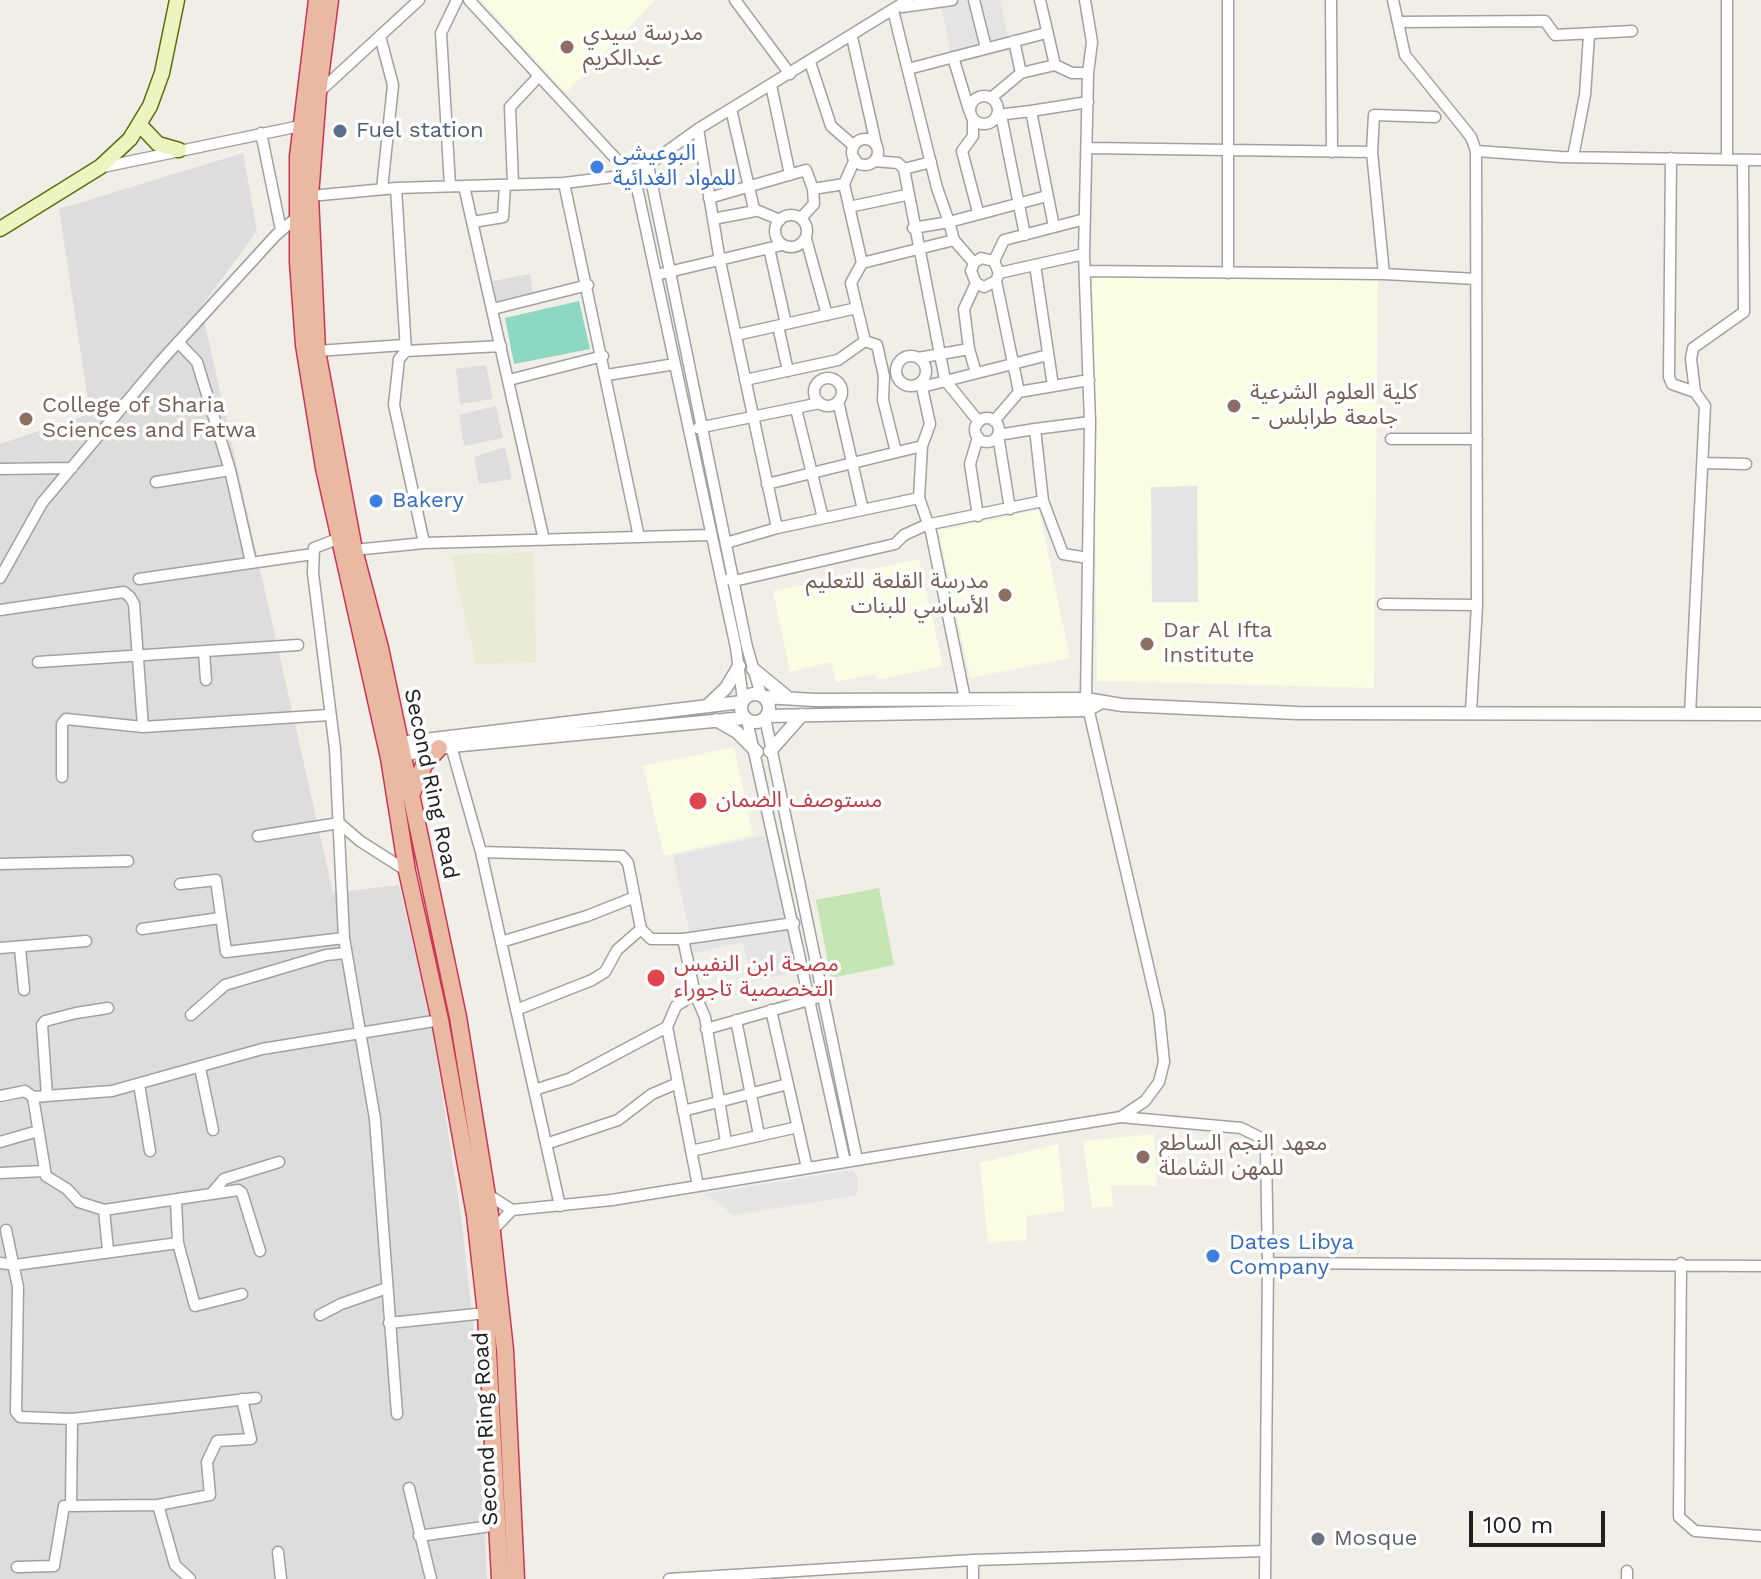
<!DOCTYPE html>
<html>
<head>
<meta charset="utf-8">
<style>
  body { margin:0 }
  #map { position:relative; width:1761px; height:1579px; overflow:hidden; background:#f0eee7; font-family:"Work Sans",sans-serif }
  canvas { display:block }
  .scale { position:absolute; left:1469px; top:1511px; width:136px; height:36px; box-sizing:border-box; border:4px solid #202020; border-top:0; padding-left:10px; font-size:24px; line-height:28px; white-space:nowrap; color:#202020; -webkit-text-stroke:6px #fff; paint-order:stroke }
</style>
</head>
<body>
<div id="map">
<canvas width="1761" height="1579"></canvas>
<div class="scale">100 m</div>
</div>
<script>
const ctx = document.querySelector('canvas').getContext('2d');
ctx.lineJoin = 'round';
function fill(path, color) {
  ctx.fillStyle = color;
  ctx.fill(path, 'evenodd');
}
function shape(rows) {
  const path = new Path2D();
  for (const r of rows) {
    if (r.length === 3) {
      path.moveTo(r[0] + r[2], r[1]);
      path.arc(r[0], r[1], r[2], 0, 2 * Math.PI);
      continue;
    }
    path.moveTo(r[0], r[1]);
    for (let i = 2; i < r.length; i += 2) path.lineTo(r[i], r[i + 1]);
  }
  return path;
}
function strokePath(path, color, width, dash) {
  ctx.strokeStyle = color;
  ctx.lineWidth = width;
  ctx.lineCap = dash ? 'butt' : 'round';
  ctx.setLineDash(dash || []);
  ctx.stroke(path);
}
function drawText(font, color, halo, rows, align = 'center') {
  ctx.font = font + ' "Work Sans","Noto Sans Arabic",sans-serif';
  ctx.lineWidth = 7;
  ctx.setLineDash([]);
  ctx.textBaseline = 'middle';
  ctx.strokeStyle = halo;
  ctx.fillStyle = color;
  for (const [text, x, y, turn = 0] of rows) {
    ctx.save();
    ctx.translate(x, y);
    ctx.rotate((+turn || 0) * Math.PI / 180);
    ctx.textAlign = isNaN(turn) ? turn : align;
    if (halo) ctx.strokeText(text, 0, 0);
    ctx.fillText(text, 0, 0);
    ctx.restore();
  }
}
fill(shape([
  [243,153,257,231,201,307,333,893,399,885,431,1021,461,1216,476,1351,487,1579,0,1579,0,444,90,414,59,209],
  [530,274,533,295,496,302,493,281],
  [486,365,493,399,460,404,456,369],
  [496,406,503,438,464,446,459,415],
  [505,447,512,479,479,484,474,457]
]), '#dedddd');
fill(shape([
  [481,0,655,0,566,93],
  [1092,274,1378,277,1374,688,1097,681],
  [1039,510,1070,658,970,678,939,531],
  [919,559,943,666,878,680,875,674,836,682,831,662,790,672,773,591],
  [734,747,753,835,664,856,643,766],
  [1154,1134,1157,1186,1111,1186,1113,1206,1092,1208,1083,1141],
  [1058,1144,1065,1211,1026,1216,1027,1240,988,1243,980,1163]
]), '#fafce3');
fill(shape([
  [533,552,536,662,476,664,451,555]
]), '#e8ecd4');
fill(shape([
  [879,888,894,965,831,978,816,900]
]), '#c5e5b2');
fill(shape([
  [579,301,590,349,514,364,505,318]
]), '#8cd8c3');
fill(shape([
  [939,0,1000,0,1011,50,954,64],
  [1197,486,1198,602,1152,602,1151,487],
  [768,835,798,971,752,981,743,942,694,953,673,856],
  [853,1170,858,1177,857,1195,733,1215,717,1201,702,1194]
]), '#e4e4e4');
const minor = shape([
  [469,0,628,172],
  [735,0,790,74],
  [974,0,986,48],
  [1040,0,1055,65,1072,73,1088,73],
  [1228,0,1228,273],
  [1331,0,1332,152],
  [1393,0,1405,55,1471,137,1476,151,1477,605,1471,712],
  [1727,0,1727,159],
  [902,7,952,0],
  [893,10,937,188,949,222,1047,196],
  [1398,22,1545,21,1555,35,1632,31],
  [380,36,393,85,382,189],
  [852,37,876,144],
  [1014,41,1021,73],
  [953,57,969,110],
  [810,62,831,126,854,146],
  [908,69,1046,33],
  [771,85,790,175],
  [318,93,419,0],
  [984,110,14],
  [991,98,1021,73,1055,65],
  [731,109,754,209,780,220],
  [997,115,1031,111],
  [1001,115,1025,235],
  [973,119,973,136,962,151,978,212],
  [698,129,720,261,777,528,726,543],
  [261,133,281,230],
  [865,152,13],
  [1088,148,1372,152,1384,274],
  [1476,151,1561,157,1761,160],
  [1372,152,1374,115,1435,117],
  [1573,157,1585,95,1589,35],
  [1671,158,1669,377,1672,384,1695,392],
  [855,159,844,184,862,263,851,283,865,341],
  [874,161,898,163,904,169,945,380,979,422],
  [648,165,747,647,761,695],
  [103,167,300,126],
  [633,169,736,648,743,700],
  [904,169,931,162],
  [564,183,639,537],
  [513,184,510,107,538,77],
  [450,186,441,33,457,0],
  [464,186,544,540],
  [396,188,406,351],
  [813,189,844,184],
  [310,196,396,188,564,183,621,176,648,165,698,129,908,0],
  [709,198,806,170,813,189,814,204,801,218],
  [849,207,906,195],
  [791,231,16],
  [713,219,755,211],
  [473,222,503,217,505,185],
  [1054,227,1031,111,1088,102],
  [913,228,949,222,954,240,974,263],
  [806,239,827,315],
  [769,248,786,324],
  [994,261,981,258,974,263,971,271,976,283,984,287,996,281,999,273,994,261,1004,240,1085,219],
  [862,263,954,240],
  [1035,265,1053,386],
  [1086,271,1384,274,1476,279],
  [999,273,1084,254],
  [656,275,782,245],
  [996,281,1019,392],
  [493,309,588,285],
  [778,326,788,371],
  [736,335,857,308],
  [865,341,877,345,884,376,883,400,896,452],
  [178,342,197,362,230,470],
  [969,349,964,309,976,283],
  [317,351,404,345],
  [911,371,15],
  [918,358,969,349,976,373],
  [607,375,675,364],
  [828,392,14],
  [509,380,603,356],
  [745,380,838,360,865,341],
  [921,383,930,424,922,446,919,498,931,532,965,699],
  [922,387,1048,355],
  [838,401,863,510],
  [796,409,823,518],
  [987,430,12],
  [994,421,1019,392,1089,380],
  [698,428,820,403],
  [978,437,970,464,978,516],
  [1391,439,1477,439],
  [1703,463,1746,464],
  [0,469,72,468],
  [156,482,230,470,251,562],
  [767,484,922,446],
  [1043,501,1035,429,1090,422],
  [1010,509,998,435,1035,429],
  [777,528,919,498],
  [340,538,314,548,313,573,335,749,344,938,375,1119,397,1414],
  [424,543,394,405,399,359,406,351,501,346],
  [354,550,424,543,709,535],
  [0,578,42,503,161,361,276,235,297,217],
  [139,579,313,554],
  [729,579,734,581,895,544,904,535,926,525,1043,501,1063,554,1088,558],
  [1383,604,1477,605],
  [0,610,124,592,130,597,134,604,143,727,329,715],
  [204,652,206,680],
  [38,662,298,645],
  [1690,714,1705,406,1695,392,1691,359,1693,348,1744,312,1743,160],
  [765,718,857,1160],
  [747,720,845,1162],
  [451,746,481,852,560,1206],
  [62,777,62,724,66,719,143,727],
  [258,836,339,823,360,841,407,871],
  [481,852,622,856,628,863,641,929,651,939,683,939,794,923],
  [0,864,128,861],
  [180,884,216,880,226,952,344,938],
  [142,929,220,918],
  [683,939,695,994,705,1017,726,1142],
  [501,942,587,916,635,897],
  [0,948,86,941],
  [20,948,24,990],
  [516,1010,592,980,605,972,617,950,641,929],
  [771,1010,807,1168],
  [191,1015,225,985,326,955,346,953],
  [736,1020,759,1135],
  [706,1029,816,998],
  [200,1068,213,1130],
  [678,1083,698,1186],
  [139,1084,150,1151],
  [534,1090,569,1079,667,1027],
  [0,1096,25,1091,33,1097,112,1091,262,1049,440,1020],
  [47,1096,42,1025,45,1021,76,1013,108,1008],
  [33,1097,46,1176,67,1189,79,1202,104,1210,108,1250],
  [683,1111,788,1084],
  [1121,1117,1241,1128,1259,1137,1266,1152,1268,1263,1265,1579],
  [0,1142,38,1131],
  [546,1144,618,1120,652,1094,678,1083,667,1027,676,1006,695,994],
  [691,1151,798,1127],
  [0,1173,44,1171],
  [211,1194,224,1179,279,1162],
  [487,1194,512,1210,612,1200,1121,1117,1145,1101,1159,1082,1164,1062,1159,1013,1086,699,1090,422,1084,254,1088,73,1092,42,1085,0],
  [176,1201,178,1243],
  [104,1210,238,1190,242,1193,260,1251],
  [6,1230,18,1287,16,1412,20,1417,72,1419,256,1398],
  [492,1231,512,1210],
  [0,1263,15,1265,178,1243,195,1306,242,1294],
  [1268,1263,1761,1266],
  [1681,1263,1679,1517,1695,1531,1761,1536],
  [320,1315,341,1304,387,1288],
  [389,1323,486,1313],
  [409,1488,431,1579],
  [71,1505,72,1419],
  [158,1505,210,1495,207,1462,217,1441,251,1439,242,1399],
  [419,1536,498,1525],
  [278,1552,281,1579],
  [973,1560,973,1579],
  [17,1567,54,1566,64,1506,158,1505,175,1565,190,1579],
  [1627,1571,1627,1579],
  [669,1579,973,1560,1264,1551]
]);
const tertiary = shape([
  [753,669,786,696],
  [755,708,14],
  [764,697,815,700,1086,699,1122,705,1297,713,1761,714],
  [709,704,726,688,739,666],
  [767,716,1087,710,1100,703],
  [716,720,737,732,757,752],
  [391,744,742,702],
  [770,751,802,715],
  [396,756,451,746,745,718]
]);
const secondary = shape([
  [140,125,158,144,179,150],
  [0,229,100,167,130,139,150,106,162,73,177,0]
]);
const trunk = shape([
  [317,0,298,157,298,262,304,345,324,468,389,758,407,871,440,1020,475,1215,486,1313,500,1579],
  [330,0,318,93,310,196,317,351,354,550,380,648,458,1017,490,1214,505,1350,516,1579],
  [412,793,424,765,439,748]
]);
strokePath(minor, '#a1a1a1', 13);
strokePath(tertiary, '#a1a1a1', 15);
strokePath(secondary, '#5a6f0e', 17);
strokePath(trunk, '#cc3558', 19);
strokePath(minor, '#fff', 10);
strokePath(tertiary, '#fff', 12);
strokePath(secondary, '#ecf4c0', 14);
strokePath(trunk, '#eab9a1', 16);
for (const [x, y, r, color] of [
  [567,47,8,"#8d6e63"],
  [340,131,8,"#5c6f8a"],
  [597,167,8,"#3f7fe0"],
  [1234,406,8,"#8d6e63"],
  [26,419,8,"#8d6e63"],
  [376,501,8,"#3f7fe0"],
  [1005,595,8,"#8d6e63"],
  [1147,644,8,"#8d6e63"],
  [698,801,10,"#e0444e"],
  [656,978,10,"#e0444e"],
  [1143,1157,8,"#8d6e63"],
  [1213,1256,8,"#3f7fe0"],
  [1318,1539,8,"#6b7280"]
]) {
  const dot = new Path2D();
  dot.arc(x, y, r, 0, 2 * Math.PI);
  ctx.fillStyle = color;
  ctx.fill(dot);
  strokePath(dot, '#fff', 3);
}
drawText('22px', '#785e54', '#fff', [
  ["مدرسة سيدي",583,34],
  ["عبدالكريم",583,59],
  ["كلية العلوم الشرعية",1250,393],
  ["- جامعة طرابلس",1250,418],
  ["College of Sharia",42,406],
  ["Sciences and Fatwa",42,431],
  ["مدرسة القلعة للتعليم",989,582,"right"],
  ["الأساسي للبنات",989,607,"right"],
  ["Dar Al Ifta",1163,631],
  ["Institute",1163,656],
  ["معهد النجم الساطع",1159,1144],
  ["للمهن الشاملة",1159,1169]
], 'left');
drawText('22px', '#4e5e75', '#fff', [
  ["Fuel station",356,131]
], 'left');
drawText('22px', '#366cbe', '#fff', [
  ["البوعيشي",613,154],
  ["للمواد الغدائية",613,179],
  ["Bakery",392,501],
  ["Dates Libya",1229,1243],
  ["Company",1229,1268]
], 'left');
drawText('22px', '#202020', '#fff', [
  ["Second Ring Road",431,784,78],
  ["Second Ring Road",486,1429,-93]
]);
drawText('22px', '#be3a42', '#fff', [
  ["مستوصف الضمان",716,801],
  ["مصحة ابن النفيس",674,965],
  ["التخصصية تاجوراء",674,990]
], 'left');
drawText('22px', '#5b616d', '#fff', [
  ["Mosque",1334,1539]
], 'left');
</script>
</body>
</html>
